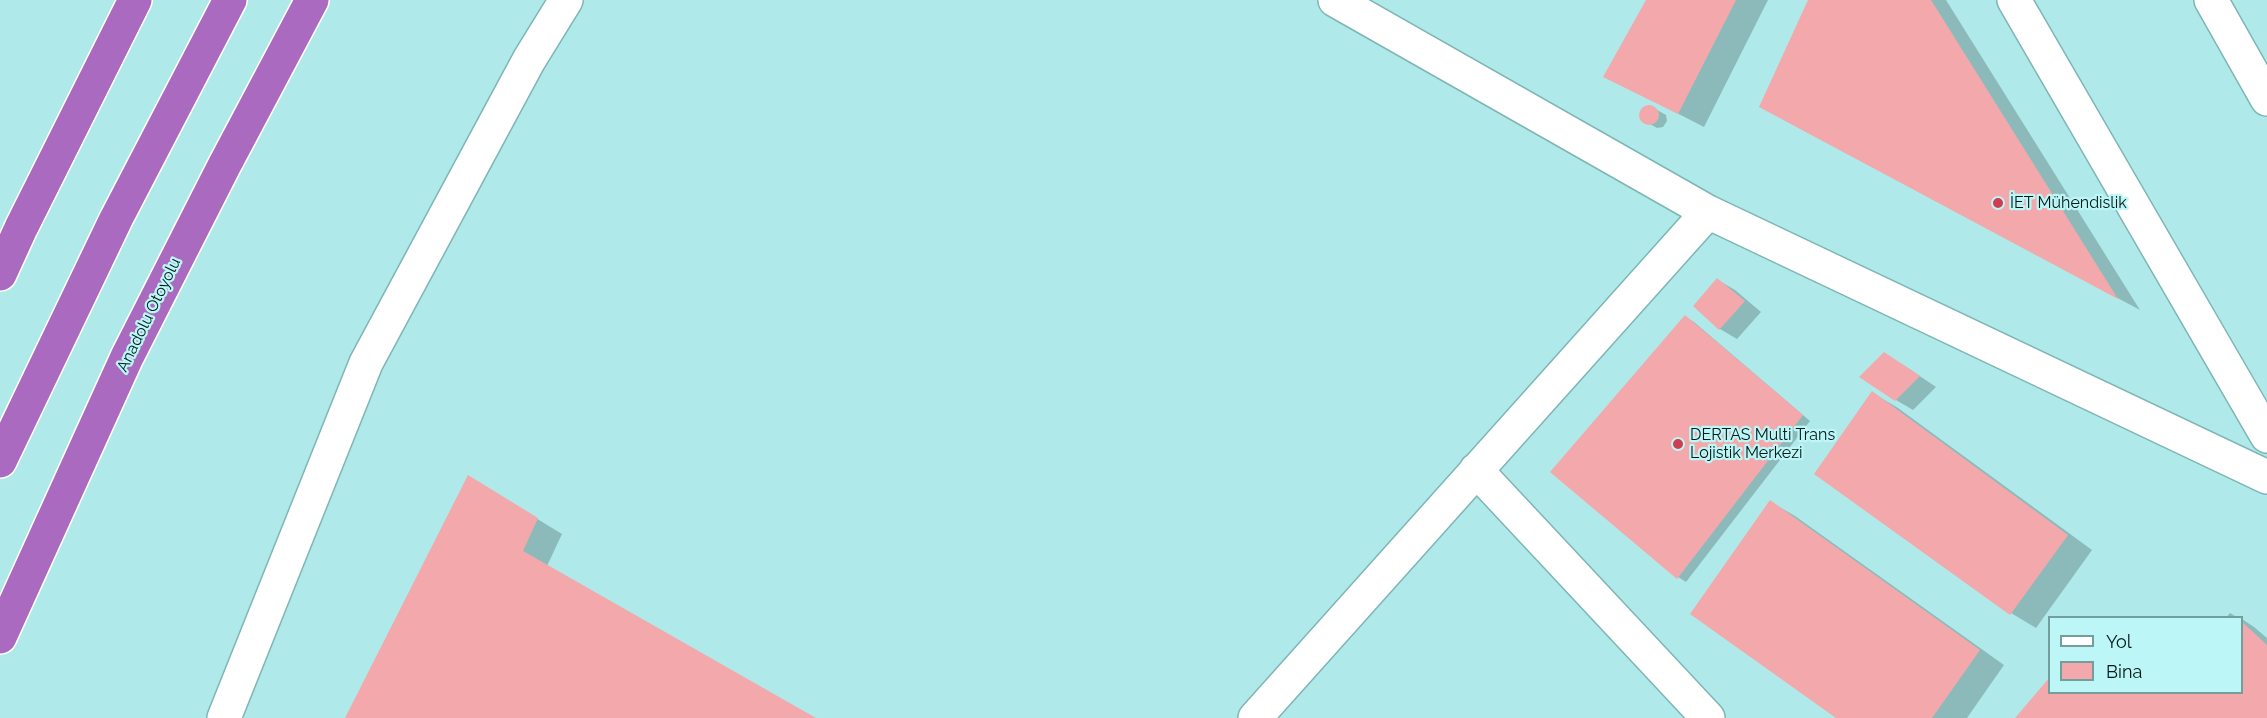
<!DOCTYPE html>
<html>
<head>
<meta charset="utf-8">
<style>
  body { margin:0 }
  #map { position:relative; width:2267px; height:718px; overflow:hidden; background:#b0e9e9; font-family:Raleway,sans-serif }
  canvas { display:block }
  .legend { position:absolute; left:2048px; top:616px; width:195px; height:78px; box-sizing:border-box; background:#bdf6f6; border:2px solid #739e9e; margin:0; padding:8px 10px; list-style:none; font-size:18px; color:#031919 }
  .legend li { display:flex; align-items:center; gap:12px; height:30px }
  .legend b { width:30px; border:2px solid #739e9e }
</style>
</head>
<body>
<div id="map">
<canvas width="2267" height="718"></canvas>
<ul class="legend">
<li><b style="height:8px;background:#fff"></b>Yol</li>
<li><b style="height:16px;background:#f3a8ab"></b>Bina</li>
</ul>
</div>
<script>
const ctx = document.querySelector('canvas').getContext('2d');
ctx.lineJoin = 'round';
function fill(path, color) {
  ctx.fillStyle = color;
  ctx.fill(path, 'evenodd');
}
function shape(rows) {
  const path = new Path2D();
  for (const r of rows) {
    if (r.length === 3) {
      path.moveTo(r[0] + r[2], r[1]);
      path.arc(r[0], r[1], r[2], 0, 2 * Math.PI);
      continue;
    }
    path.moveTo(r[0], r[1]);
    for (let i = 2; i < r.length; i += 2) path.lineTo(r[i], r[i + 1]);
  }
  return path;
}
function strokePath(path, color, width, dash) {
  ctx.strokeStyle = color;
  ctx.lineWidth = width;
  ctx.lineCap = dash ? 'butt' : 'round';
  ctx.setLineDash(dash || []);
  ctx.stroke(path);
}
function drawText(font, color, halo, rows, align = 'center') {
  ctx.font = font + ' Raleway,sans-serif';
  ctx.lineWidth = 4.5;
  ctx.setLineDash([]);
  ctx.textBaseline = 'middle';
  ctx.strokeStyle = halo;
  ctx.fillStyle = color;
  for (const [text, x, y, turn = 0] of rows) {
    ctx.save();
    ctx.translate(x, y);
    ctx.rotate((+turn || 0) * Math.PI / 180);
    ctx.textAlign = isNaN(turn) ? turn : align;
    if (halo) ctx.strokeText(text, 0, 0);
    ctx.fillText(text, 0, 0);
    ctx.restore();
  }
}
fill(shape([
  [1647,0,1768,0,1704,127,1605,76],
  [1810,0,1946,0,2140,310,1786,121],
  [1652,107,1666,115,1667,121,1663,127,1657,128,1643,120,1641,112,1644,108],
  [1718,280,1735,290,1761,312,1737,339,1720,329],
  [1685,317,1694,322,1810,421,1686,582,1678,577],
  [1902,364,1936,387,1913,410,1896,400],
  [1873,393,1898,408,2092,550,2036,628,2011,613],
  [493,492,562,534,547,566,813,718,347,718],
  [1771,502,1795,516,2004,665,1967,718,1838,718],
  [2230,613,2238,618,2226,618],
  [2242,619,2254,627,2267,638,2267,718,2016,718,2050,692,2242,692]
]), '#0003');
fill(shape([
  [1646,0,1736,0,1678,114,1603,77],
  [1808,0,1931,0,2118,299,1759,107],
  [1649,115,10],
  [1717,278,1745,301,1719,330,1693,306],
  [1685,315,1803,415,1677,579,1550,472],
  [1884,352,1920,376,1895,401,1859,377],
  [1872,391,2068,535,2010,615,1814,474],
  [468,475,538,518,523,551,816,718,345,718],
  [1770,500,1980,650,1932,718,1836,718,1690,614],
  [2242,622,2267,645,2267,718,2015,718,2050,677,2050,692,2242,692]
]), '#f3a8ab');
const minor = shape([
  [1335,0,1708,212,2267,477],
  [2014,0,2267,436],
  [2211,0,2267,99],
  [1476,470,1708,718],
  [224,718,366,363,529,60,566,0],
  [1255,718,1708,212]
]);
const highway = shape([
  [0,274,21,228,135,0],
  [0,461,116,219,230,0],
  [0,637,127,357,224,166,312,0]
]);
strokePath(minor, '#7eb5b5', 36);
strokePath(highway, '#fff', 36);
strokePath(minor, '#fff', 33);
strokePath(highway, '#a96ac0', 33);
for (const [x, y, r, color] of [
  [1998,203,6,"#ce3e53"],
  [1678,444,6,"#ce3e53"]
]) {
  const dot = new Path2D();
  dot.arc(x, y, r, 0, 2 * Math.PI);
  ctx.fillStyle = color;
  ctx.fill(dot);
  strokePath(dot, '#bdf6f6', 2);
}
drawText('16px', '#031919', '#bdf6f6', [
  ["İET Mühendislik",2010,203],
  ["DERTAS Multi Trans",1690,435],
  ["Lojistik Merkezi",1690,453]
], 'left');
drawText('16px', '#031919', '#bdf6f6', [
  ["Anadolu Otoyolu",149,315,-64]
]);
</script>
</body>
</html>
